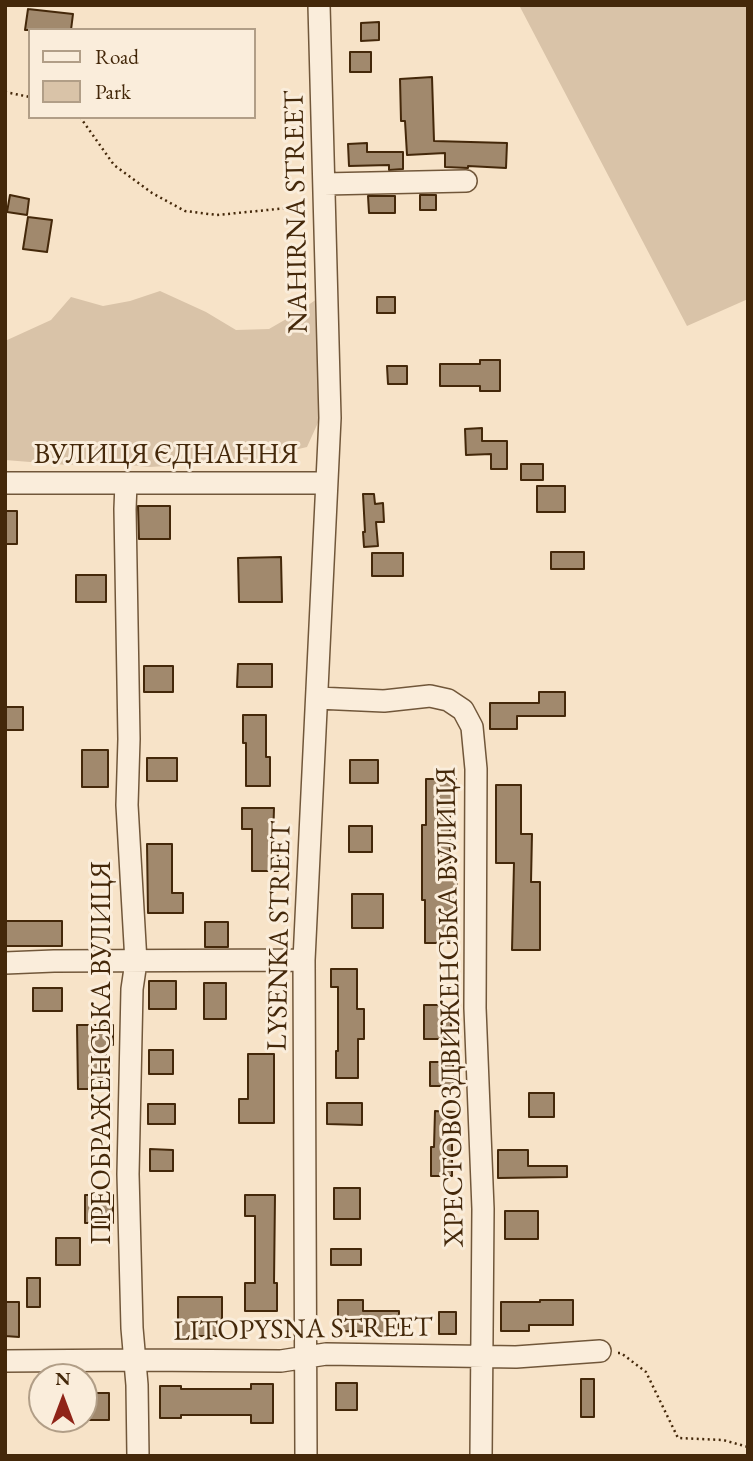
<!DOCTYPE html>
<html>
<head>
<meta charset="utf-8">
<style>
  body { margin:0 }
  #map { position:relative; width:753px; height:1461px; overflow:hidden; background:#f7e3c8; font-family:"EB Garamond",serif }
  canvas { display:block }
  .frame { position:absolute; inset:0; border:7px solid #44280a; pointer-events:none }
  .legend { position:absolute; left:28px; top:28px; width:228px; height:91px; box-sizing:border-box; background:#faeddb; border:2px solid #b19e87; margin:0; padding:9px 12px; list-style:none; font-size:21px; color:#44280a }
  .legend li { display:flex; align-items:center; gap:14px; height:35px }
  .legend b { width:35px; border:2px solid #b19e87 }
  .north { position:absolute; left:28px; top:1363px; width:70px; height:70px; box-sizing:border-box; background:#faeddb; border:2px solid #b19e87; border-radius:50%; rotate:0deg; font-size:19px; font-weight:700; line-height:28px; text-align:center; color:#44280a }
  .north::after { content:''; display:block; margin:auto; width:24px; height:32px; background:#8f2418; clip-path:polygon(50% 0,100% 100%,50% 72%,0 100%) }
</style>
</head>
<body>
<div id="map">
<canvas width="753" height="1461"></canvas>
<div class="frame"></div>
<ul class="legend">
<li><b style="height:9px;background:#faeddb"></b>Road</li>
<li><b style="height:19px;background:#d9c3a8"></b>Park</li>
</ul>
<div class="north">N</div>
</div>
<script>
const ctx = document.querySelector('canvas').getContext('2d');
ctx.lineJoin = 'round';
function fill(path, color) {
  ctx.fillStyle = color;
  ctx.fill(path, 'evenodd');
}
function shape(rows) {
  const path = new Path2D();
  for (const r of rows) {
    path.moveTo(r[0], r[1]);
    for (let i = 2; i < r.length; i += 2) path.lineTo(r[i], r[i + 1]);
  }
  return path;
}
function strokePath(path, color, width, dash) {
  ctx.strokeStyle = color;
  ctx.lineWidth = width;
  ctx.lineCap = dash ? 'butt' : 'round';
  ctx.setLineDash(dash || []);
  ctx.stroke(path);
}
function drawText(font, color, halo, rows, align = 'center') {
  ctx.font = font + ' "EB Garamond",serif';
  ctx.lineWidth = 6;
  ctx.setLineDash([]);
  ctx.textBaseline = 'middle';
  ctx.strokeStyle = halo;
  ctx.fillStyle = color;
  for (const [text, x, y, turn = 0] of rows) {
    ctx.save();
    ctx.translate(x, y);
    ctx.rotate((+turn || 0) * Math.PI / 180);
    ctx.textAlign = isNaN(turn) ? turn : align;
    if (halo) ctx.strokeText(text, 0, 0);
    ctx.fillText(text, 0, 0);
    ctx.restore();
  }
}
fill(shape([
  [519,5,748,5,748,299,687,326],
  [160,291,206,312,236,330,269,329,295,314,317,299,321,416,307,447,247,461,150,467,98,462,68,465,5,460,5,341,51,320,71,297,103,306,130,301]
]), '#d9c3a8');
const building = shape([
  [28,9,73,14,71,30,25,30,28,9],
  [379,22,379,40,361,41,361,23,379,22],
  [350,52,371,52,371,72,350,72,350,52],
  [432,77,434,141,507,143,506,168,468,166,468,168,445,167,445,153,407,155,405,121,401,121,400,79,432,77],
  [367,143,367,152,403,152,403,169,389,170,389,165,349,166,348,144,367,143],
  [10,195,29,199,27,215,7,212,10,195],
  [420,195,436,195,436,210,420,210,420,195],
  [368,196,395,196,395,213,369,213,368,196],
  [28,217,52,220,47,252,23,249,28,217],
  [377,297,395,297,395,313,377,313,377,297],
  [480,360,500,360,500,391,480,391,480,386,440,386,440,364,480,364,480,360],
  [387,366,407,366,407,384,388,384,387,366],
  [482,428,482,441,507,441,507,469,491,469,491,454,466,455,465,429,482,428],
  [521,464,543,464,543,480,521,480,521,464],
  [537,486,565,486,565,512,537,512,537,486],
  [363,494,374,494,375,504,383,503,384,522,376,522,378,546,364,547,363,532,365,532,363,494],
  [138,506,170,506,170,539,139,539,138,506],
  [5,511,17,511,17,544,5,544,5,511],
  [551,552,584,552,584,569,551,569,551,552],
  [372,553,403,553,403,576,372,576,372,553],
  [281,557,282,602,239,602,238,558,281,557],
  [76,575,106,575,106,602,76,602,76,575],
  [238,664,272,664,272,687,237,687,238,664],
  [144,666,173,666,173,692,144,692,144,666],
  [539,692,565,692,565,716,517,716,517,729,490,729,490,703,539,703,539,692],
  [5,707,23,707,23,730,5,730,5,707],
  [243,715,266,715,266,757,270,757,270,786,246,786,246,743,243,743,243,715],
  [82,750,108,750,108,787,82,787,82,750],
  [147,758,177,758,177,781,147,781,147,758],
  [350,760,378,760,378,783,350,783,350,760],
  [426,779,456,779,456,810,450,810,450,872,457,872,457,900,455,900,455,943,425,943,425,900,422,900,422,825,426,825,426,779],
  [496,785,521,785,521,834,532,834,531,882,540,882,540,950,512,950,514,863,496,863,496,785],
  [242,808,274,808,273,842,278,842,278,871,252,871,252,829,242,829,242,808],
  [349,826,372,826,372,852,349,852,349,826],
  [147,844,172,844,172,893,183,893,183,913,148,913,147,844],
  [352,894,383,894,383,928,352,928,352,894],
  [5,921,62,921,62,946,5,946,5,921],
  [205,922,228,922,228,947,205,947,205,922],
  [331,969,357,969,357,1009,364,1009,364,1039,358,1039,358,1078,336,1078,336,1051,338,1051,338,987,331,987,331,969],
  [149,981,176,981,176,1009,149,1009,149,981],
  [204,983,226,983,226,1019,204,1019,204,983],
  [33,988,62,988,62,1011,33,1011,33,988],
  [424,1005,451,1005,451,1039,424,1039,424,1005],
  [77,1025,113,1025,113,1045,106,1045,106,1089,78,1089,77,1025],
  [149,1050,173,1050,173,1074,149,1074,149,1050],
  [248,1054,274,1054,274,1123,239,1123,239,1099,248,1099,248,1054],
  [430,1062,453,1062,453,1086,430,1086,430,1062],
  [529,1093,554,1093,554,1117,529,1117,529,1093],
  [327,1103,362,1103,362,1125,327,1124,327,1103],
  [148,1104,175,1104,175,1124,148,1124,148,1104],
  [435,1111,456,1112,456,1132,452,1132,452,1176,431,1176,431,1147,434,1147,435,1111],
  [150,1149,173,1150,173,1171,150,1171,150,1149],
  [498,1150,528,1150,528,1166,567,1166,567,1177,498,1178,498,1150],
  [334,1188,360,1188,360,1219,334,1219,334,1188],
  [85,1195,113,1195,113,1223,85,1223,85,1195],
  [245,1195,275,1195,274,1283,277,1283,277,1311,245,1311,245,1283,255,1283,255,1216,245,1216,245,1195],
  [505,1211,538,1211,538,1239,505,1239,505,1211],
  [56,1238,80,1238,80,1265,56,1265,56,1238],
  [331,1249,361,1249,361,1265,331,1265,331,1249],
  [27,1278,40,1278,40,1307,27,1307,27,1278],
  [178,1297,222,1297,222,1336,178,1336,178,1297],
  [338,1300,363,1300,363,1311,399,1311,399,1334,380,1334,380,1332,338,1331,338,1300],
  [540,1300,573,1300,573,1325,529,1325,529,1331,501,1331,501,1302,540,1302,540,1300],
  [5,1302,19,1302,19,1337,5,1336,5,1302],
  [439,1312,456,1312,456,1334,439,1334,439,1312],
  [581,1379,594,1379,594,1417,581,1417,581,1379],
  [336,1383,357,1383,357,1410,336,1410,336,1383],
  [251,1384,273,1384,273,1423,251,1423,251,1415,181,1415,181,1418,160,1418,160,1386,181,1386,181,1389,251,1389,251,1384],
  [84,1393,109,1393,109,1420,84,1420,84,1393]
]);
fill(building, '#a1896d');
strokePath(building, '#44280a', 2);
const minor = shape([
  [324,184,466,181],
  [5,483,326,483],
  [126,483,125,509,129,739,127,805,136,962,132,989,128,1174,132,1328,137,1385,138,1456],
  [317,698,384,701,430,696,448,700,463,710,472,727,476,769,475,1008,483,1209,481,1456],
  [5,963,54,961,304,960],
  [5,1361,136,1360,281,1361,326,1354,516,1357,600,1351],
  [306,1456,304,960,330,418,319,5]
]);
strokePath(minor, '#71573a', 24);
strokePath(shape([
  [5,92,30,97],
  [80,117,114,165,152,193,185,211,217,215,308,206],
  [618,1353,621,1353,646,1372,678,1438,723,1440,748,1447]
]), '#44280a', 2.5, [2, 3.5]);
strokePath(minor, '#faeddb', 21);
drawText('28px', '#44280a', '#faeddb', [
  ["NAHIRNA STREET",297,212,-91],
  ["ВУЛИЦЯ ЄДНАННЯ",166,455],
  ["LYSENKA STREET",280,936,-89],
  ["ХРЕСТОВОЗДВИЖЕНСЬКА ВУЛИЦЯ",451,1007,-91],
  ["ПРЕОБРАЖЕНСЬКА ВУЛИЦЯ",102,1053,-90],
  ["LITOPYSNA STREET",303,1330,-1]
]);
</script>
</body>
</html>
